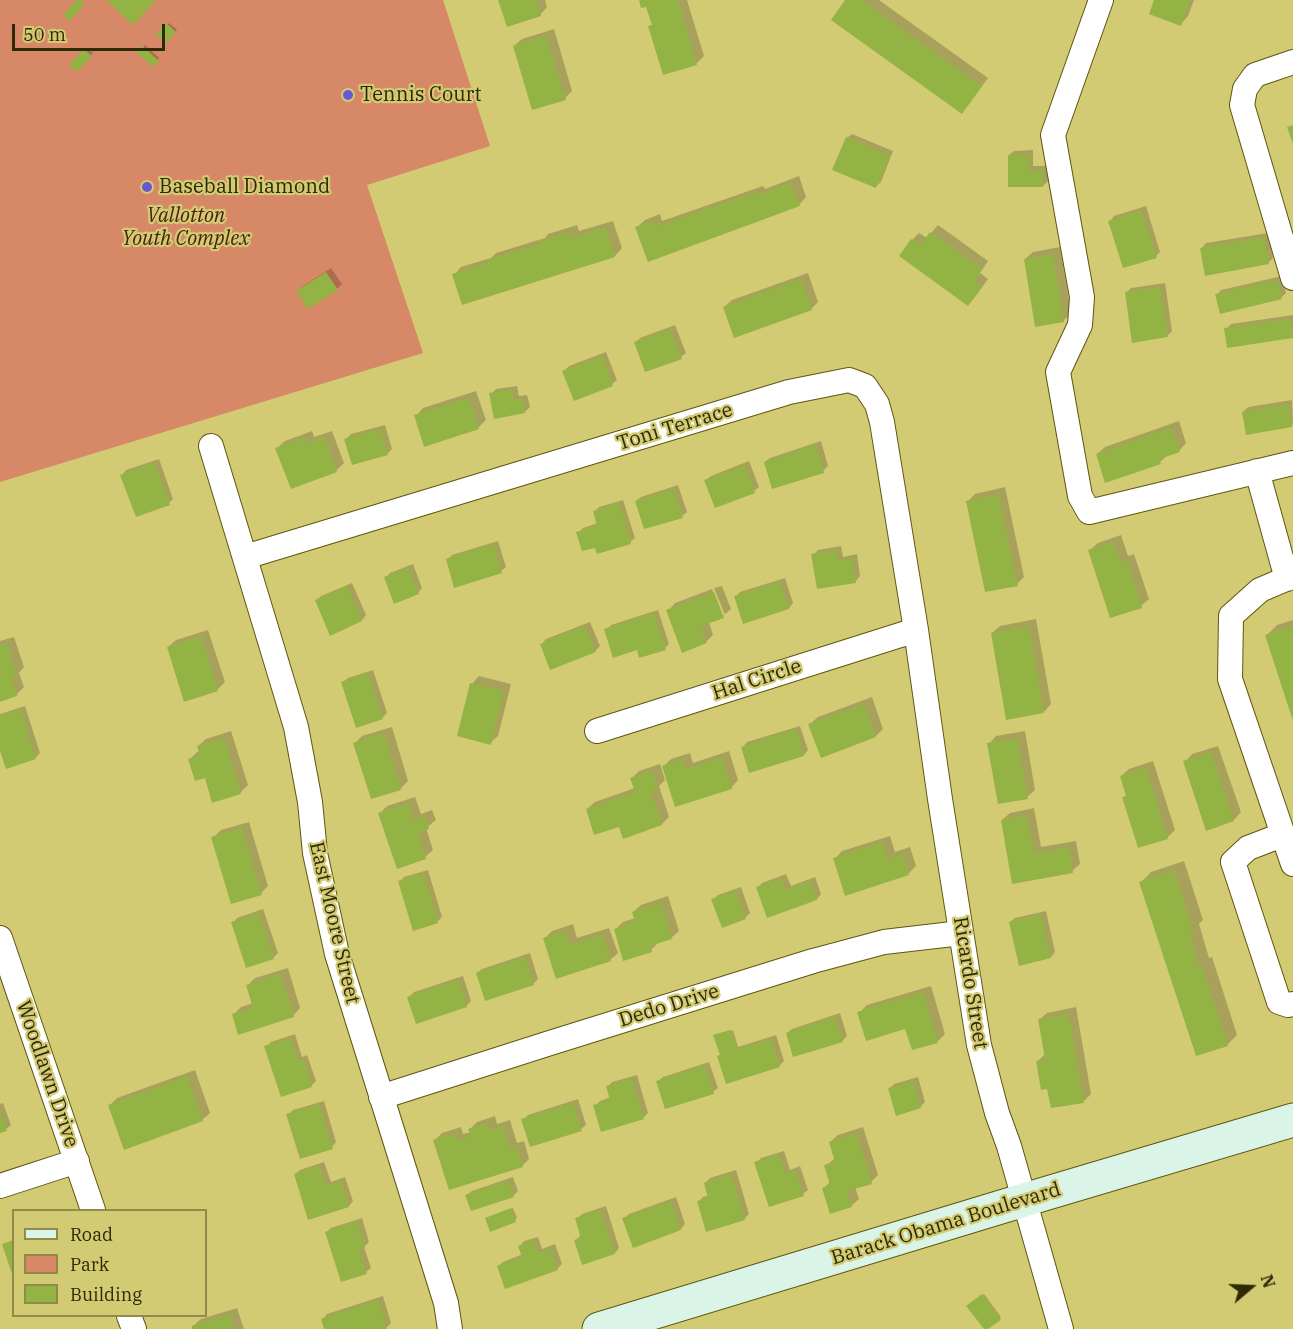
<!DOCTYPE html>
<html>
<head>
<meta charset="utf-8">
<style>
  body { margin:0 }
  #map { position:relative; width:1293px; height:1329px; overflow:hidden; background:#d3ca74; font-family:"IBM Plex Serif",serif }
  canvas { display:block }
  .legend { position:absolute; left:12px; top:1209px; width:195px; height:108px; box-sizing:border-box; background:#d3ca74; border:2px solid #918a48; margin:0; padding:8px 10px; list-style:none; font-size:18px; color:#2e2a05 }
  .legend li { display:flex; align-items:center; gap:12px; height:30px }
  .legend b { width:30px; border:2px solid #918a48 }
  .north { position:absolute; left:1221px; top:1257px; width:60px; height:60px; -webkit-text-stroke:4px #d3ca74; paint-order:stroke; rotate:71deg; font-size:16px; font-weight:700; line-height:24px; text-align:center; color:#2e2a05 }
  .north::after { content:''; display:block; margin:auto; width:21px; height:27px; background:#2e2a05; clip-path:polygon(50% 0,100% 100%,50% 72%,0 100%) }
  .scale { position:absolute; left:12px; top:24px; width:153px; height:27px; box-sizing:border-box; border:3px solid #2e2a05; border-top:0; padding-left:8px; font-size:18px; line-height:21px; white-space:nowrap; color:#2e2a05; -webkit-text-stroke:4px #d3ca74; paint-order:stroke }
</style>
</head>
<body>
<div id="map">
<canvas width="1293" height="1329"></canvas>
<ul class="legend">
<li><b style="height:8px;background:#daf4e8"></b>Road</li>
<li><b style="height:16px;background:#d68867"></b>Park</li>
<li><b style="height:16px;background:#94b345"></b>Building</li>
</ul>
<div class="north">N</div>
<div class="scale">50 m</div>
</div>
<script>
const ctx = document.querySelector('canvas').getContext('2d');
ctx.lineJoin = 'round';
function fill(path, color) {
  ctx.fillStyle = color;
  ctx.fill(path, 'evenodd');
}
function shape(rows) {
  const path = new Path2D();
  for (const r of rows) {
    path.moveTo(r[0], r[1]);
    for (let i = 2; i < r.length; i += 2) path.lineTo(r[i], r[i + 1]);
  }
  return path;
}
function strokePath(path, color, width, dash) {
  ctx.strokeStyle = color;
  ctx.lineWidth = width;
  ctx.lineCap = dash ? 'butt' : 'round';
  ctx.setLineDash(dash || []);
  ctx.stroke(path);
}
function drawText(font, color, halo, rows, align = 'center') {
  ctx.font = font + ' "IBM Plex Serif",serif';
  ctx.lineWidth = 4.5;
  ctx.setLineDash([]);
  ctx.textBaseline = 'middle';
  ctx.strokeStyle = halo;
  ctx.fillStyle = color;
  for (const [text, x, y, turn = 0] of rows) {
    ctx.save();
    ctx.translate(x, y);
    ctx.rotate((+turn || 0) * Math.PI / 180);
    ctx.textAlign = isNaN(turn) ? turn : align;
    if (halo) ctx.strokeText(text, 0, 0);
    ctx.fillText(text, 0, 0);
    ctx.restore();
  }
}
fill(shape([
  [0,0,443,0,490,146,367,185,423,353,0,482]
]), '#d68867');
fill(shape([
  [500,0,545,0,547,7,540,15],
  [640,0,687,0,704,56,696,64,650,27,653,24,647,5],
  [847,0,879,0,988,78,969,104,962,112],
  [1156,0,1194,0,1188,16,1181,24],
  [169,23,177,30,166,41,158,34],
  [554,29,572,91,565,98,514,46,522,39],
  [145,45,159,58,153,65,138,52],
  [87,48,93,53,77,70,71,65],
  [852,134,893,151,881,182,876,186,847,138],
  [1033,150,1033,166,1048,166,1048,181,1043,186,1009,155,1014,151],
  [799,176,806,197,799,205,649,260,637,227,645,220,660,214,662,221,763,186,765,189],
  [1146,206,1160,252,1156,256,1110,221,1114,216],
  [613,221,622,248,615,256,454,275,461,267,491,258,496,253,545,238,548,234,577,225,579,231],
  [938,225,988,261,980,273,988,279,975,297,968,304,912,240,919,233,927,238],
  [1268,233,1273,258,1268,263,1202,248,1206,243],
  [1060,247,1071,313,1063,321,1025,259,1033,252],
  [331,268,342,284,337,289,308,307,298,291,303,286],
  [808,273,818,302,811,309,724,307,732,300],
  [1282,276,1286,293,1281,298,1217,295,1221,290],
  [1165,283,1172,331,1167,336,1126,293,1131,288],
  [1293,315,1293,337,1228,346,1226,329,1231,324],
  [675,325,686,353,681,357,635,343,640,338],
  [606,352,617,380,612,384,564,371,569,366],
  [517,386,519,396,527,395,530,407,525,412,491,394,496,389],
  [476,391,486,420,478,428,416,416,423,408],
  [1292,400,1293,424,1291,426,1243,412,1248,407],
  [1179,421,1186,443,1179,451,1168,455,1160,462,1097,454,1105,447],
  [385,425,392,449,387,454,346,439,351,434],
  [312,431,314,437,332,431,344,463,337,470,292,487,277,448,285,441],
  [821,441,828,466,823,471,765,462,770,458],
  [159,459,173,499,169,503,122,475,126,470],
  [749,461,759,487,754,491,706,480,711,476],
  [678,485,687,512,682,516,636,501,641,497],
  [1005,487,1024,577,1017,584,967,502,975,494],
  [623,500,635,538,630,542,596,546,578,533,583,528,598,523,594,512,599,507],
  [1121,535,1128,556,1134,554,1149,599,1141,606,1090,550,1098,543],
  [498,541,506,567,501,571,447,560,452,555],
  [841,546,843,557,857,554,860,576,856,581,818,588,813,555,818,550],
  [413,564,422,588,418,593,386,578,390,573],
  [785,578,793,603,789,608,736,597,740,592],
  [352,583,366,615,362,620,316,601,321,596],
  [722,586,731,609,723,616,709,622,713,635,706,642,668,611,675,603,712,589,721,615,725,615,714,588],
  [658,610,669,644,665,648,638,648,606,630,611,625],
  [1036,619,1051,704,1044,712,992,633,1000,626],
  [1293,620,1293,717,1267,635,1277,625],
  [590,622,600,646,595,651,542,644,546,639],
  [208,630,225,682,217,690,168,647,176,640],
  [14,637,24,667,19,673,24,687,16,695,0,700,0,641],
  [373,670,387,713,382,718,343,682,348,678],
  [479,676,511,684,498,736,490,743,472,684],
  [872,697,883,729,876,736,810,724,818,717],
  [25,706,40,753,35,758,0,746,0,714],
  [800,726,808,750,804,755,743,747,747,742],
  [392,727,408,781,401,788,372,797,355,743,362,736],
  [231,731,248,785,240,793,206,776,190,759,197,752,200,751,198,746,206,739],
  [1025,731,1035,790,1027,797,989,744,996,736],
  [1218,746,1241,812,1234,820,1207,829,1185,762,1192,754],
  [729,751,738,780,731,788,664,766,671,759,690,753,693,763],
  [1153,761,1175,830,1167,838,1124,798,1127,795,1121,776,1129,769],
  [660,764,665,780,659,786,669,817,662,824,587,809,595,802,635,788,632,778,639,771],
  [415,797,421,814,432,810,436,820,426,828,433,850,425,857,380,813,387,806],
  [1034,808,1041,847,1076,841,1080,864,1072,871,1014,882,1002,820,1010,813],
  [249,822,268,886,261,893,213,838,221,830],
  [890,836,895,852,910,847,916,866,909,873,846,894,835,859,842,851],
  [1184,861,1203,920,1199,924,1209,958,1212,957,1237,1035,1227,1045,1141,882,1151,872],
  [428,870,442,917,437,922,399,882,404,877],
  [786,874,791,886,815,877,821,894,817,899,768,917,757,888,762,883],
  [741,887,750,913,746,917,723,926,713,900,718,895],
  [668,896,679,931,671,938,658,943,651,950,615,930,623,922,635,918,633,912,641,905],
  [263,909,278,953,273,958,233,923,237,918],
  [1046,911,1055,952,1051,957,1010,922,1015,918],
  [573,924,577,938,609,928,618,953,610,960,545,938,552,931],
  [530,953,538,979,533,984,477,973,482,969],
  [288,968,300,1008,293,1016,233,1015,241,1007,253,1003,248,985,255,978],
  [463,976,471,1001,466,1006,409,997,414,992],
  [931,986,945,1034,938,1041,913,1049,906,1027,859,1013,867,1005],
  [1076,1007,1091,1094,1084,1101,1048,1087,1038,1061,1045,1054,1039,1020,1047,1013],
  [840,1013,847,1036,842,1041,787,1033,792,1029],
  [733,1030,738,1047,776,1035,784,1061,779,1066,719,1056,721,1054,715,1036],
  [295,1034,302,1057,307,1055,316,1081,311,1086,266,1047,271,1042],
  [709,1062,718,1088,713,1092,658,1081,663,1077],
  [195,1070,210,1113,202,1120,110,1105,117,1098],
  [637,1075,648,1113,644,1117,602,1130,595,1106,600,1101,611,1097,608,1087,612,1082],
  [918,1077,925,1102,920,1107,890,1088,894,1084],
  [578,1099,586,1125,581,1129,523,1120,528,1115],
  [324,1101,336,1142,332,1147,288,1115,293,1110],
  [3,1103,11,1125,6,1129,0,1132,0,1104],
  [495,1116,497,1124,510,1120,517,1143,524,1141,529,1159,522,1166,435,1140,442,1133,461,1127,463,1134,471,1132,470,1129,477,1122],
  [863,1127,878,1175,871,1182,855,1187,859,1199,851,1206,824,1188,831,1181,826,1166,835,1158,830,1142,838,1135],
  [784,1151,790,1170,800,1166,808,1190,803,1194,756,1163,761,1158],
  [324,1162,331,1182,345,1177,353,1201,349,1206,309,1218,295,1174,300,1170],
  [736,1170,749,1214,744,1219,698,1202,703,1197,709,1195,705,1183,710,1178],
  [513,1177,518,1191,513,1196,467,1195,472,1191],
  [676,1197,685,1224,681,1229,624,1219,629,1214],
  [606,1206,619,1248,615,1253,576,1240,580,1236,577,1219,582,1214],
  [513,1208,517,1218,515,1220,489,1217],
  [362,1218,369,1242,364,1247,371,1268,366,1272,327,1232,331,1228],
  [538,1237,542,1249,555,1244,562,1264,557,1269,498,1266,503,1262,523,1254,520,1246,524,1241],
  [984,1294,1001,1317,985,1329,970,1304],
  [383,1296,391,1323,386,1328,326,1329,323,1319,327,1314],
  [237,1308,244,1329,194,1329,193,1326,201,1319]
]), '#0003');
fill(shape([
  [77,0,80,0,85,4,70,21,63,15],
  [106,0,156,0,133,25],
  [498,0,536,0,541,16,507,27],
  [639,0,678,0,697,65,663,75,648,26,652,25,646,7,641,8],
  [845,0,861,0,982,86,962,114,831,20],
  [1154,0,1190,0,1181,26,1149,14],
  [166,23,176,32,166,43,156,34],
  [546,36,566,100,532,110,513,46],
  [142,46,159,61,153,67,136,52],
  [84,49,92,56,77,72,69,65],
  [1293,125,1293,144,1287,127],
  [846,137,890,156,876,188,832,170],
  [1008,155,1029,155,1029,171,1043,170,1043,187,1008,187],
  [791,183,800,206,648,262,635,227,653,221,655,227,756,192,757,195],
  [1141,210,1157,258,1123,268,1108,221],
  [606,227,615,257,462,305,452,274,487,263,486,260,540,244,539,241,570,232,572,238],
  [930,232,982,269,974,281,982,287,968,306,899,256,911,239,920,245],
  [1264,237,1269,264,1205,276,1200,248],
  [1053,254,1064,322,1035,327,1024,259],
  [326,272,338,290,308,309,296,291],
  [801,279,812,310,734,338,723,307],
  [1277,280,1282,299,1220,314,1215,294],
  [1160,287,1168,337,1132,343,1125,292],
  [1290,319,1293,338,1227,348,1224,328],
  [670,329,682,359,645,372,634,342],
  [602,356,613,386,574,401,562,371],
  [513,390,514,400,523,399,525,413,494,419,489,393],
  [469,398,479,429,424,447,414,415],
  [1288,404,1292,427,1246,435,1242,412],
  [1171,428,1180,452,1159,459,1161,464,1105,483,1096,454],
  [380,429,388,455,352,465,344,439],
  [305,437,307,444,324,437,337,472,291,489,275,448],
  [816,445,824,473,772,489,764,462],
  [154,462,170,505,136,517,120,475],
  [745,465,755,493,715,508,704,480],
  [674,489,683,518,644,529,635,501],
  [998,494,1018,586,985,592,966,501],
  [619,503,631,544,597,554,595,548,582,551,576,532,597,526,593,511],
  [1114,542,1120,562,1127,560,1142,608,1110,618,1088,550],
  [493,544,502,573,454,588,446,559],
  [837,550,838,561,852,558,856,583,817,589,811,554],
  [408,568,419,594,394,604,384,577],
  [780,582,789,609,743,624,734,596],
  [347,586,362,621,330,636,315,600],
  [714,592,724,618,701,626,707,643,682,653,666,610],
  [654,613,666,650,639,658,637,650,613,658,604,629],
  [585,626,596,652,550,670,540,644],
  [1029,626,1044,713,1006,720,991,633],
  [1293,626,1293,721,1265,635],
  [201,636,218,691,184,702,167,647],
  [7,643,17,676,11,678,17,696,0,702,0,646],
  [368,673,383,719,356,728,341,682],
  [470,683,504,691,491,745,457,736],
  [864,704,876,737,821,758,808,724],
  [20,709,36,759,6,769,0,751,0,716],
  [796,729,804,756,749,773,741,747],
  [384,733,401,790,371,799,353,743],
  [224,738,241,794,212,803,205,778,195,781,188,759,200,755,197,746],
  [1017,738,1028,799,998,804,987,743],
  [1211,752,1234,821,1206,831,1183,761],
  [722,758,732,789,675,807,662,766,683,759,686,769],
  [1146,768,1168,839,1138,848,1122,797,1126,796,1120,776],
  [652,771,658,788,651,791,662,825,623,839,619,827,594,835,586,809,635,792,630,778],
  [408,803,413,820,425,816,429,829,418,833,426,859,397,869,378,813],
  [1026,815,1034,854,1069,847,1073,873,1012,884,1001,820],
  [242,828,262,895,231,904,211,837],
  [882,842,888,859,903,854,909,875,845,896,833,858],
  [1174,870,1193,932,1189,933,1199,967,1202,966,1228,1046,1196,1056,1139,882],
  [423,873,438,923,413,931,398,881],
  [781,878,786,890,810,881,817,900,767,918,756,887],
  [736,890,746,919,722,928,711,899],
  [661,903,672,939,650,946,652,952,623,961,614,929,635,922,632,912],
  [259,913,274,959,246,968,231,922],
  [1041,914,1051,958,1019,966,1009,922],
  [565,931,570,945,602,934,611,961,556,979,543,938],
  [525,957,534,985,485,1001,476,973],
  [280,974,294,1017,238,1035,232,1014,253,1008,246,985],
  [458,980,467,1007,416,1024,407,997],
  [923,992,938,1043,912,1050,905,1029,866,1041,857,1012],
  [1069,1014,1084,1103,1051,1108,1047,1089,1041,1090,1036,1061,1045,1059,1038,1019],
  [835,1017,843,1042,793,1057,786,1033],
  [730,1030,737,1049,771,1039,780,1067,726,1084,717,1056,720,1055,713,1035],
  [291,1038,298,1060,303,1059,312,1087,281,1097,264,1046],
  [705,1065,714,1094,665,1109,656,1081],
  [187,1076,203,1121,124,1150,108,1105],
  [632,1078,644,1119,601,1132,593,1105,610,1100,606,1086],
  [913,1081,921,1108,896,1116,888,1088],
  [573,1103,582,1131,530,1147,521,1119],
  [319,1104,333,1149,300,1159,286,1114],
  [0,1112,7,1131,0,1133],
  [487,1123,490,1130,503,1126,510,1149,516,1147,523,1167,449,1190,433,1140,454,1133,456,1141,471,1136,468,1129],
  [856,1133,872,1184,847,1191,852,1207,830,1214,822,1188,830,1185,824,1165,835,1162,829,1142],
  [779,1154,785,1173,795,1170,804,1196,769,1207,754,1162],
  [319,1166,326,1186,341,1181,349,1207,308,1220,294,1174],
  [731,1174,745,1220,706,1232,697,1201,708,1198,704,1183],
  [508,1181,514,1197,471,1211,465,1195],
  [671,1201,681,1230,633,1248,622,1218],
  [511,1208,516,1222,490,1232,485,1218],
  [601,1210,615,1254,582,1265,574,1240,581,1238,575,1218],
  [357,1221,365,1248,359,1250,367,1274,341,1282,325,1232],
  [14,1240,14,1277,13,1277,2,1244],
  [533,1240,537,1253,550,1248,558,1270,505,1289,497,1266,522,1257,518,1246],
  [982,1294,1001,1320,988,1329,984,1329,966,1306],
  [378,1300,387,1329,324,1329,321,1319],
  [230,1314,234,1329,192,1329,192,1326]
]), '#94b345');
const minor = shape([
  [1101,0,1053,135,1082,297,1080,325,1058,372,1080,496,1089,512,1293,463],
  [1293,62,1255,75,1245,89,1242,105,1293,278],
  [211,446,296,727,310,802,315,853,337,954,446,1303,450,1329],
  [1257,471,1287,579],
  [245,557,789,392,849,380,865,386,877,404,882,422,916,630,940,799,979,1045,997,1113,1009,1146,1061,1329],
  [1293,576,1260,590,1231,616,1230,679,1293,864],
  [597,731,916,630],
  [1282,835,1248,848,1233,862,1279,1002,1288,1005,1293,1004],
  [0,938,93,1210],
  [381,1097,550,1043,813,961,884,942,961,933],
  [0,1186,77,1161],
  [129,1316,134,1329]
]);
const secondary = shape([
  [599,1329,1024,1200,1293,1120]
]);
strokePath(minor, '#5e5611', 26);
strokePath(secondary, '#5e5611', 35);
strokePath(minor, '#fff', 24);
strokePath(secondary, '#daf4e8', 33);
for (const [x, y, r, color] of [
  [348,95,6,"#6558d1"],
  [147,187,6,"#6558d1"]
]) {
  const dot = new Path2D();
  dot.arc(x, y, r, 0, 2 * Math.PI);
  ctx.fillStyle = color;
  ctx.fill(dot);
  strokePath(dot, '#d3ca74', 2);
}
drawText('20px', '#2e2a05', '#d3ca74', [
  ["Tennis Court",360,95],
  ["Baseball Diamond",159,187]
], 'left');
drawText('italic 20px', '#4a2110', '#d3ca74', [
  ["Vallotton",186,216],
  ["Youth Complex",186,239]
]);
drawText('20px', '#2e2a05', '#d3ca74', [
  ["Toni Terrace",675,427,-17],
  ["Hal Circle",757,680,-18],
  ["East Moore Street",334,923,77],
  ["Ricardo Street",970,983,81],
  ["Dedo Drive",669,1006,-17],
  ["Woodlawn Drive",47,1074,71],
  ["Barack Obama Boulevard",946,1224,-17]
]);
</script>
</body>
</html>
